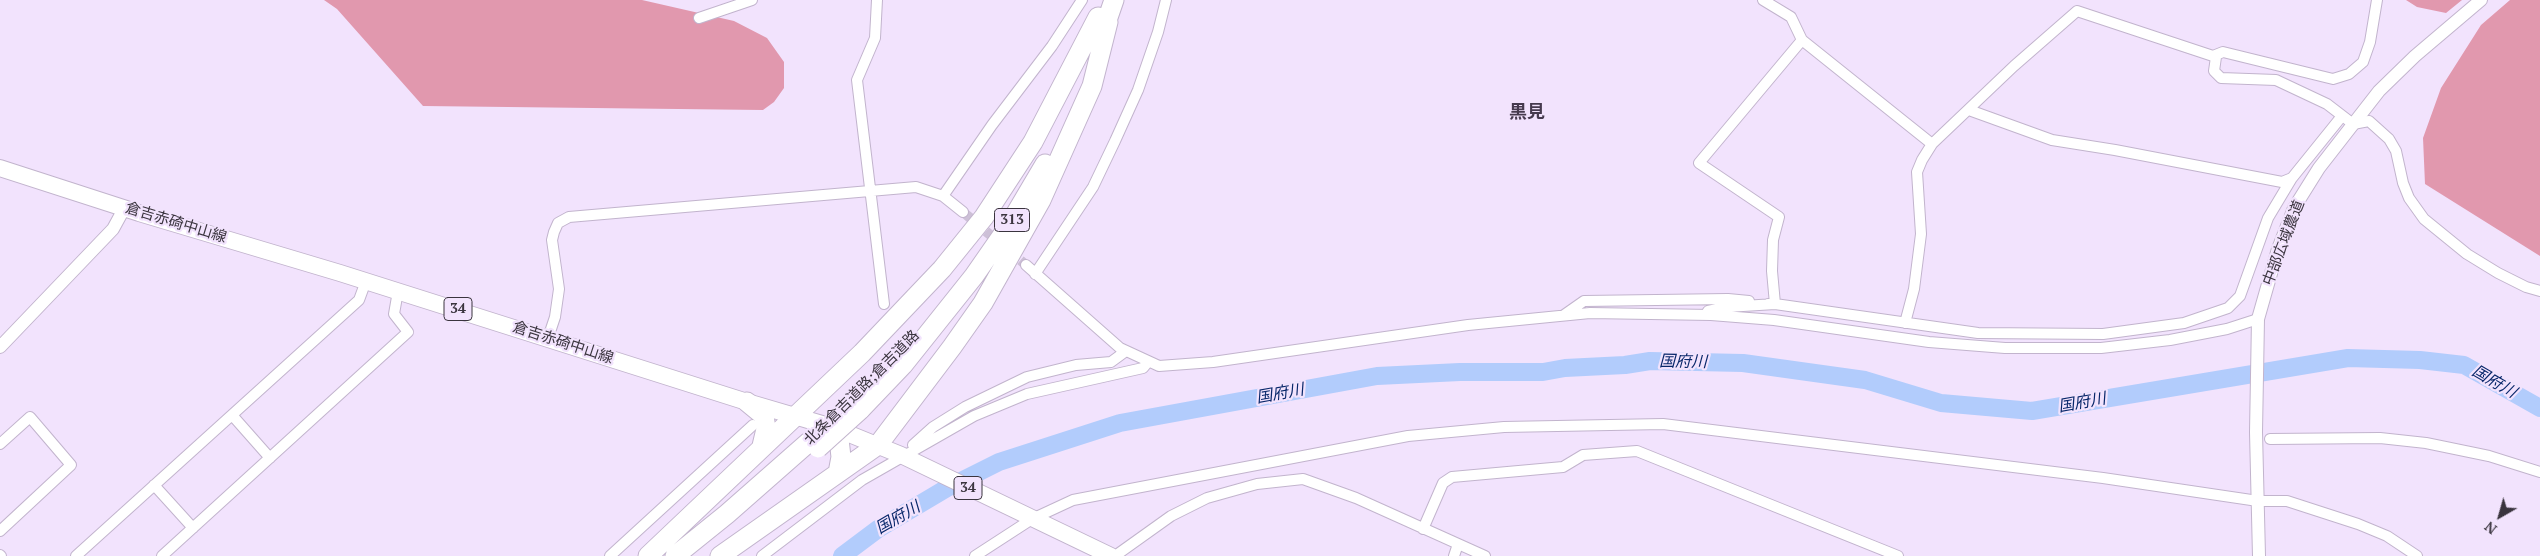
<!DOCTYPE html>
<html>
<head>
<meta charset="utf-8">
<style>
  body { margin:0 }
  #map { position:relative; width:2540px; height:556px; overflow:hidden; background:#f2e3fd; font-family:"PT Serif",serif }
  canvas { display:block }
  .north { position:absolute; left:2475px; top:491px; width:50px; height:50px; -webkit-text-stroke:4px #f2e3fd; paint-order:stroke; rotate:218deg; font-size:14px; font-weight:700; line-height:20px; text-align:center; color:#3a343e }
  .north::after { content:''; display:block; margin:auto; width:18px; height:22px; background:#3a343e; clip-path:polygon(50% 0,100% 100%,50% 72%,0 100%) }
</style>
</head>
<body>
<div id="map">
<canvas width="2540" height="556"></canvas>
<div class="north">N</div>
</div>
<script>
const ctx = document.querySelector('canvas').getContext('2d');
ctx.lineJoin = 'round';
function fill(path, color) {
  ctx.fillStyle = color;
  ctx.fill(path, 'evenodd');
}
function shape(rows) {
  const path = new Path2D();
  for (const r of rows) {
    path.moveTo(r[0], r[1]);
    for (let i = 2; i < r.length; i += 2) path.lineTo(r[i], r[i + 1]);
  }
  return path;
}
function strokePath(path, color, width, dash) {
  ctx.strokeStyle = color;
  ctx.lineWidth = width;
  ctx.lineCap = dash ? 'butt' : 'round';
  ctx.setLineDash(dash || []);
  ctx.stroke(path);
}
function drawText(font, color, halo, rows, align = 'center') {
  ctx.font = font + ' "PT Serif","Noto Sans JP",serif';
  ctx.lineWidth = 4.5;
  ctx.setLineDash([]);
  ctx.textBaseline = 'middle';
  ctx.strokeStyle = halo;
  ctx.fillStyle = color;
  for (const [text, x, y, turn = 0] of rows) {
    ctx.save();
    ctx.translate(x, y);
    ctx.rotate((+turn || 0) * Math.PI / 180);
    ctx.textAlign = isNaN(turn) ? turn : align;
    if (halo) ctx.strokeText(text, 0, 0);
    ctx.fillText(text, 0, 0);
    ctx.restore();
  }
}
fill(shape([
  [324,0,642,0,734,21,767,38,784,62,784,88,774,102,763,110,423,106,337,9],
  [2406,0,2462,0,2446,13,2417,7],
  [2510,0,2540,0,2540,256,2425,184,2423,138,2441,88,2481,25]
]), '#e198ae');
strokePath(shape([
  [842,556,878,529,947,488,999,462,1120,423,1377,376,1460,372,1543,372,1565,368,1625,365,1650,361,1743,363,1865,380,1941,403,2032,411,2348,358,2420,360,2464,365,2540,408]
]), '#b2ccfc', 18);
strokePath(shape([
  [963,212,1026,265]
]), '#cdc0d7', 10, [10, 5]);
const minor = shape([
  [877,0,875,38,857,80,884,304],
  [1763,0,1791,17,1802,40,1932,144],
  [699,18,752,0],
  [2213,56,2223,52,2333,79,2349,74,2363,62,2370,42,2377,0],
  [1969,110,2052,140,2115,150,2282,182,2292,178,2342,116],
  [943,196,992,125,1052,46,1082,0],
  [1026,265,1120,348,1159,366,1213,362,1468,325,1590,313,1711,315,1774,320,1929,342,2005,348,2101,348,2170,340,2227,329,2258,319],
  [1035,274,1093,187,1115,141,1138,90,1158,32,1166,0],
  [1768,304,1775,304,1772,271,1773,240,1779,217,1699,163,1802,40],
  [1708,311,1727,307,1775,304,1978,333,2103,334,2184,323,2228,308,2240,296,2268,218,2292,178],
  [1564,315,1584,301,1728,299,1749,301],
  [1905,323,1914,289,1921,234,1917,172,1922,160,1932,144,2014,66,2077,11,2216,57,2214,71,2221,78,2276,80,2327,104,2353,124,2369,121,2389,139,2396,151,2403,183,2409,198,2424,219,2467,254,2498,273,2526,287,2540,291],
  [548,338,555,317,559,289,552,240,554,232,558,223,569,217,916,187,943,196,963,212],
  [232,415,270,458],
  [2270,439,2380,438,2426,443,2489,456,2540,472],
  [0,444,30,417,71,465,0,531],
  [913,445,933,427,965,407,1027,377,1076,365,1111,362,1126,351],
  [154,485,193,528],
  [1423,529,1443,483,1452,477,1563,467,1583,455,1637,451,1898,556],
  [0,555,1,556],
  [76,556,359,300,366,281],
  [162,556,408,332,394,314,398,291],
  [610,556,753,425],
  [762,556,862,480,974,416,1027,394,1143,368,1148,362],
  [975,556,1032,519,1073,500,1408,436,1504,427,1663,424,2103,478,2258,501,2287,501,2358,524,2387,536,2417,556],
  [1115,556,1171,516,1207,498,1257,484,1303,479,1356,498,1485,556],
  [1454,556,1458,544]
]);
const tertiary = shape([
  [0,347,113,229,125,207],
  [2259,556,2256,432,2258,319,2278,249,2294,208,2319,168,2379,91,2415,56,2481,0]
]);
const primary = shape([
  [0,168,139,213,340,273,747,402,832,427,901,455,1111,556]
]);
const motorway = shape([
  [1103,32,1114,0],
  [747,402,764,416,766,429,762,446],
  [860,410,903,365,974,276,1006,230,1045,164],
  [832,427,839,439,841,457,838,473],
  [648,556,862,353,942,269,984,217,1033,142,1098,17],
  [675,556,727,514,810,441],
  [720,556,878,445,952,347,983,303,1041,200,1092,86,1108,22]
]);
strokePath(minor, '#c2b4cd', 12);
strokePath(tertiary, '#c2b4cd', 14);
strokePath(primary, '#c2b4cd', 18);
strokePath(motorway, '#c2b4cd', 21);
strokePath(minor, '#fff', 10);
strokePath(tertiary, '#fff', 12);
strokePath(primary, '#fff', 16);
strokePath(motorway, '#fff', 19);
const motorwayBridge = shape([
  [818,448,860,410]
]);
strokePath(motorwayBridge, '#c2b4cd', 21, []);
strokePath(motorwayBridge, '#fff', 19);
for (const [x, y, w] of [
  [1012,220,35],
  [458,309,28],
  [968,488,28]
]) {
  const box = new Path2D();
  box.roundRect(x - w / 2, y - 11.5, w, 23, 4);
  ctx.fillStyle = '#f2e3fd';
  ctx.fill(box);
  strokePath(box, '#3a343e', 1);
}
drawText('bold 14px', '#3a343e', null, [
  ["313",1012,220],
  ["34",458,309],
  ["34",968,488]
]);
drawText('15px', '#3a343e', '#f2e3fd', [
  ["倉吉赤碕中山線",176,223,17],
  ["中部広域農道",2284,243,-69],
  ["倉吉赤碕中山線",563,343,18],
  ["北条倉吉道路;倉吉道路",862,388,-45]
]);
drawText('italic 16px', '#08276a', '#f2e3fd', [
  ["国府川",1683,362,1],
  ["国府川",2494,382,30],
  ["国府川",1280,394,-10],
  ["国府川",2082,403,-10],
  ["国府川",898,518,-30]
]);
drawText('bold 18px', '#463a4e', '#f2e3fd', [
  ["黒見",1527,113]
]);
</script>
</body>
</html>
